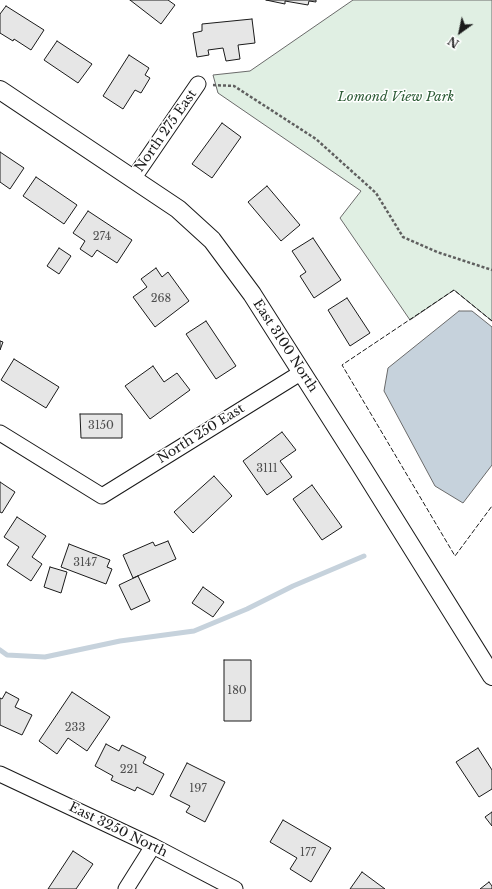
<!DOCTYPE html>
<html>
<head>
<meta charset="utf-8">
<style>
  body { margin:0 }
  #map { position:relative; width:492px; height:889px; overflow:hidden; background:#fff; font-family:"Libre Baskerville",serif }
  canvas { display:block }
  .north { position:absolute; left:440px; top:12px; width:40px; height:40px; -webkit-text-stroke:3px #fff; paint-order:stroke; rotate:213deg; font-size:11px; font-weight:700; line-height:16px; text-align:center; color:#1a1a1a }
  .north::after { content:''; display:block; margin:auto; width:14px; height:18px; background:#1a1a1a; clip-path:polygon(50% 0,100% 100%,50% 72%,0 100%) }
</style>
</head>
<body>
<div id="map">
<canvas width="492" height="889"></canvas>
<div class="north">N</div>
</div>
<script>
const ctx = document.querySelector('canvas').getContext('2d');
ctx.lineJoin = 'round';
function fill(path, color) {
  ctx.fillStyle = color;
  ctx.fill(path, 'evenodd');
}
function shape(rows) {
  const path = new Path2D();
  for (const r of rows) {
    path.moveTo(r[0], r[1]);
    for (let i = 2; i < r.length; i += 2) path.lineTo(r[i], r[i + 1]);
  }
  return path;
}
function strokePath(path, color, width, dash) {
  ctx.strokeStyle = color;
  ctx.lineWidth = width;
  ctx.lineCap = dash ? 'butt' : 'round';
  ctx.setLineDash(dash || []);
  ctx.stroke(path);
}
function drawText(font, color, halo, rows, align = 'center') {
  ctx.font = font + ' "Libre Baskerville",serif';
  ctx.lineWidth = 3;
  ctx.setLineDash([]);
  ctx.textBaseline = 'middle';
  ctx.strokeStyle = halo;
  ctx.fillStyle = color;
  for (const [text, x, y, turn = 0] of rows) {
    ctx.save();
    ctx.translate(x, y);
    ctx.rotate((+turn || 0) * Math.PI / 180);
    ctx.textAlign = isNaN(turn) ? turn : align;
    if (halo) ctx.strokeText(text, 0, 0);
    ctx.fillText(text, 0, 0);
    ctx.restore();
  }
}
const green = shape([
  [353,0,492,0,492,321,454,290,410,320,340,218,361,191,218,93,213,75,250,71,353,0]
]);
fill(green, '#e0efe3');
strokePath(green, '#6a6a6a', 1);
const water = shape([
  [459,311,472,311,492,327,492,465,463,503,435,486,384,391,388,368,459,311]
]);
fill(water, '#c6d2dc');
strokePath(water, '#6a6a6a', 1);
strokePath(shape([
  [0,650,7,655,45,657,120,641,194,631,247,609,293,586,364,556]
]), '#c6d2dc', 5);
const building = shape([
  [130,0,168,0,175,5,161,24,130,0],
  [266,0,316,0,316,2,309,1,308,5,285,1,285,4,266,0],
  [6,6,44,30,31,50,14,39,13,41,0,33,0,14,6,6],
  [252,19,255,43,238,45,240,59,226,61,223,48,208,50,209,55,197,57,193,33,202,31,202,24,252,19],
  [57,41,92,64,78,83,44,60,57,41],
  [129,55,149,68,145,75,150,78,141,93,135,90,123,109,103,96,129,55],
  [222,123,241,137,212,178,192,164,222,123],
  [0,152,24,168,10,189,0,182,0,152],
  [36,177,77,205,64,224,23,196,36,177],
  [267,186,300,225,281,241,248,202,267,186],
  [88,211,132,240,117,263,97,250,92,257,80,249,85,241,73,233,88,211],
  [313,238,341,280,314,298,300,276,306,272,292,251,313,238],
  [59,248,71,256,59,274,47,266,59,248],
  [156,268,162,277,168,272,189,301,155,327,133,297,147,287,141,279,156,268],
  [347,298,370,333,350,346,328,310,347,298],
  [206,321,236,366,216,379,186,334,206,321],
  [0,341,3,342,0,350,0,341],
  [14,359,59,387,46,408,1,380,14,359],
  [153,366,164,382,177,373,190,390,150,419,125,386,153,366],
  [80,414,122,414,122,438,81,438,80,414],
  [282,432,296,450,280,461,292,477,267,495,243,461,282,432],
  [214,476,232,496,193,533,174,512,214,476],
  [0,482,15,492,2,513,0,512,0,482],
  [312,485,342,527,322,540,293,499,312,485],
  [17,517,46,536,32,557,42,564,31,581,7,565,19,547,4,537,17,517],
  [168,541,176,559,133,578,123,555,153,542,155,546,168,541],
  [69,544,110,560,107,567,112,569,106,584,61,567,69,544],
  [50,567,67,572,61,593,44,587,50,567],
  [138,576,150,601,131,610,119,585,138,576],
  [203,587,224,602,213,617,192,603,203,587],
  [224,660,251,660,251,721,224,721,224,660],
  [6,692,19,699,15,707,32,715,22,735,0,725,0,698,2,699,6,692],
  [72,692,110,717,87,751,68,738,57,754,39,741,72,692],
  [106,744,119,751,122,745,146,757,143,763,164,774,153,795,137,787,135,791,111,780,113,776,95,766,106,744],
  [478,748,492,770,492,789,479,797,456,762,478,748],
  [187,763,225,782,205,822,186,812,190,806,170,796,187,763],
  [492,812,492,826,485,817,492,812],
  [283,820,331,848,311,882,290,869,297,858,270,842,283,820],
  [73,851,93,864,76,889,48,889,73,851],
  [362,872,385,889,350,889,362,872],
  [489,882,492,886,492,889,480,889,489,882]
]);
fill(building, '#e6e6e6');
strokePath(building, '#1a1a1a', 1);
const minor = shape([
  [133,179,198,84],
  [0,433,102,496,302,372],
  [0,774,153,846,235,889],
  [126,889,153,846]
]);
const tertiary = shape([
  [0,90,178,209,212,240,252,294,360,464,492,676]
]);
strokePath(minor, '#1a1a1a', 17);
strokePath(tertiary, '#1a1a1a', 20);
strokePath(shape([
  [213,85,234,86,316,139,376,193,403,237,437,252,492,270]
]), '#5f5f5f', 2.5, [3, 2]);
strokePath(minor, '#fff', 15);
strokePath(tertiary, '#fff', 18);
strokePath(shape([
  [492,321,454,290,342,365,455,556,492,506]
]), '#1a1a1a', 1, [5, 2]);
drawText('11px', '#4d4d4d', null, [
  ["274",102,237],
  ["268",161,299],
  ["3150",101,426],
  ["3111",267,469],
  ["3147",85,563],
  ["180",237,691],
  ["233",75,728],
  ["221",129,770],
  ["197",198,789],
  ["177",308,853]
]);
drawText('italic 13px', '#2b5a34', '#fff', [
  ["Lomond View Park",396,97]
]);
drawText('13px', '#1a1a1a', '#fff', [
  ["North 275 East",166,131,-55],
  ["East 3100 North",285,346,57],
  ["North 250 East",201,434,-32],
  ["East 3250 North",118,830,26]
]);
</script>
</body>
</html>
